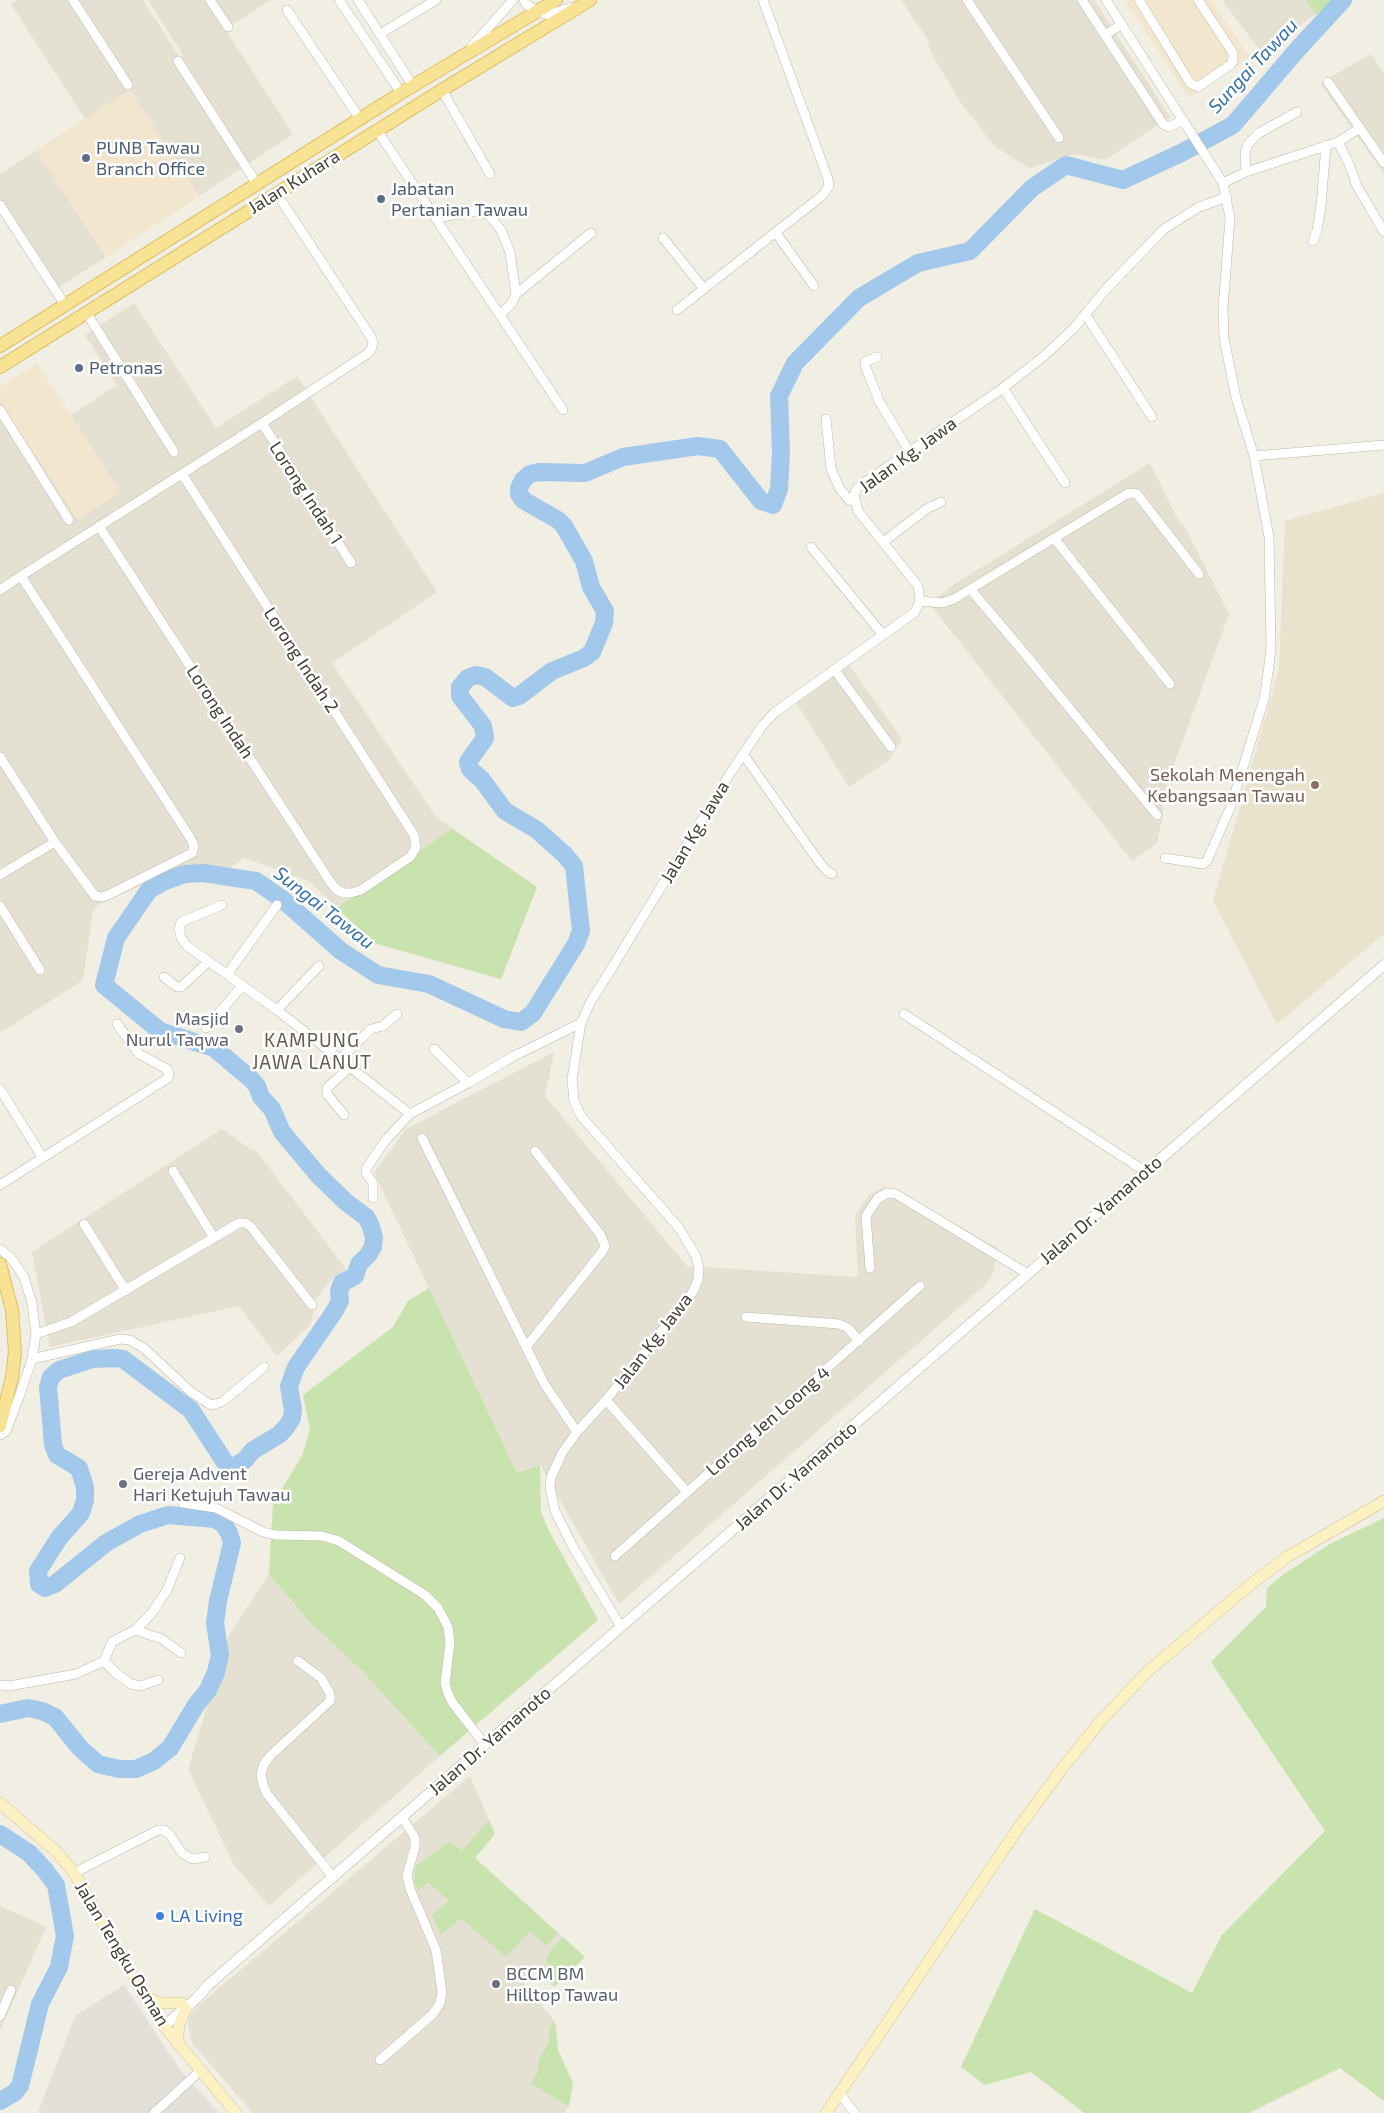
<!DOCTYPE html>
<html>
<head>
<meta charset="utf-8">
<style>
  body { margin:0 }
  canvas { display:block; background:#f1eee4 }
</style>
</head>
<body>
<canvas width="1384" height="2113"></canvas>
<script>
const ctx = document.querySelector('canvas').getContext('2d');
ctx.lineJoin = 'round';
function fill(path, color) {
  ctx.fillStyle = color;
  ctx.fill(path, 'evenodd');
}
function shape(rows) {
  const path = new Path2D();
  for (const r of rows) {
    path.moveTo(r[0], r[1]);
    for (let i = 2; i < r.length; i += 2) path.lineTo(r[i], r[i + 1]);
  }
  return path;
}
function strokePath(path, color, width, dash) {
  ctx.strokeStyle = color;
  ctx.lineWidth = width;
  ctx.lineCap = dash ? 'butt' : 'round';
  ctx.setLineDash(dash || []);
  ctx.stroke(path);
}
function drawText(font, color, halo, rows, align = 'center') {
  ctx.font = font + ' "Exo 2",sans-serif';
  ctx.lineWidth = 5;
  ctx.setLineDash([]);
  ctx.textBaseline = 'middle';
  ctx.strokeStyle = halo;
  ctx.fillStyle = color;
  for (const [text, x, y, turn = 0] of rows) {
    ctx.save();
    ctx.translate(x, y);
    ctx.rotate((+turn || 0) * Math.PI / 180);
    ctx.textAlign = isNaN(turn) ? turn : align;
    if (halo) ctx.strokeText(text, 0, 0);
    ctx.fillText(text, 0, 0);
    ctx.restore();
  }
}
fill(shape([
  [18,0,143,0,180,58,183,55,148,0,271,0,225,29,293,134,199,196,130,90,85,119,11,4],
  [901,0,1094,0,1170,117,1105,160,1076,154,1029,168,994,146,959,100,933,56,928,45,929,41],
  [1222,0,1337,0,1261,52],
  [1371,54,1384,73,1384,174,1320,83],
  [36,150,106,257,52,292,0,211,0,174],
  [134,303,216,428,297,376,437,592,332,663,436,817,537,887,501,979,374,943,309,881,244,858,230,868,181,867,98,905,93,911,83,980,0,1033,0,400,77,519,120,492,71,415,117,385,85,335],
  [1150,463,1177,518,1185,527,1229,614,1163,795,1163,815,1157,843,1132,861,930,604,950,587],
  [849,665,902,739,889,760,849,787,796,702],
  [554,1052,545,1096,687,1266,858,1277,855,1216,868,1196,883,1187,896,1190,999,1249,992,1276,985,1285,619,1604,540,1465,517,1473,374,1173,406,1129],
  [222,1129,253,1151,256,1150,346,1269,327,1284,315,1301,311,1324,277,1356,239,1306,50,1347,32,1252],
  [269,1574,308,1620,362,1671,440,1756,269,1906,234,1865,188,1769,229,1635],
  [470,1776,495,1834,475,1858,585,1957,554,1987,535,1972,524,1983,555,2022,558,2050,573,2084,569,2106,564,2113,253,2113,192,2043,188,2024,190,2015,198,2006],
  [0,1906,46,1927,0,2031]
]), '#e4e0d2');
fill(shape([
  [1125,0,1211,0,1250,57,1189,98],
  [130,90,200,196,106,257,36,150],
  [37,363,120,492,77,520,0,400,0,387]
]), '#f2e6cf');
fill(shape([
  [124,1985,180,2070,219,2113,38,2113,75,2016]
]), '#e3dfd9');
fill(shape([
  [1384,493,1384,934,1277,1024,1213,901,1279,669,1285,521]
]), '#e9e3ce');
fill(shape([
  [1306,0,1337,0,1316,14],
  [452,829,537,887,501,979,374,943,337,908],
  [429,1288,517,1473,540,1465,541,1512,548,1529,598,1620,440,1756,362,1671,308,1620,269,1574,273,1503,302,1456,310,1429,303,1395,393,1327,408,1301],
  [1384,1518,1384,2101,1340,2068,1249,2113,1084,2113,1031,2072,985,2085,961,2067,1035,1909,1192,1993,1222,1935,1325,1831,1211,1662,1266,1607,1267,1588,1284,1574,1330,1544],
  [489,1820,495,1834,475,1858,558,1933,546,1946,530,1931,506,1957,461,1918,441,1935,432,1916,449,1901,428,1882,418,1890,414,1882,416,1866,450,1841,462,1851],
  [563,1937,585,1957,554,1987,546,1957],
  [555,2022,558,2050,573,2084,569,2106,531,2084,539,2069,537,2064,549,2041,550,2027]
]), '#c8e3ae');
strokePath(shape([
  [0,1714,28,1708,42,1711,55,1717,80,1748,98,1764,119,1769,136,1769,154,1761,170,1748,196,1705,208,1690,216,1672,220,1655,215,1623,218,1601,232,1543,229,1533,223,1524,215,1519,168,1515,140,1524,106,1543,55,1584,45,1588,39,1584,38,1571,59,1538,81,1513,85,1500,85,1487,79,1468,57,1455,53,1445,48,1387,51,1377,59,1370,93,1359,116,1358,123,1359,191,1410,228,1467,232,1468,245,1460,252,1451,280,1434,287,1426,292,1418,293,1410,289,1386,296,1367,334,1312,340,1301,339,1291,342,1283,355,1276,359,1264,368,1255,373,1247,374,1237,370,1224,366,1217,347,1203,319,1176,282,1132,272,1109,261,1097,257,1086,251,1079,214,1048,160,1031,104,985,116,938,149,890,165,881,185,874,203,873,256,881,282,899,341,951,378,975,429,984,504,1019,521,1022,533,1013,576,944,581,931,574,866,565,855,537,830,505,811,482,780,470,769,468,762,485,738,483,726,460,696,460,687,468,678,476,675,485,677,513,698,519,696,552,671,584,658,592,652,604,623,605,611,591,587,584,561,564,526,558,520,523,500,519,494,519,488,523,480,530,474,539,472,585,473,623,457,698,446,720,449,761,501,773,505,779,489,781,452,779,396,795,363,859,298,918,263,970,251,1032,188,1066,165,1123,180,1181,153,1233,125,1297,50,1343,0],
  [0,1834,29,1853,45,1870,56,1885,65,1936,59,1967,40,2004,20,2086,14,2093,0,2101]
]), '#a2c8eb', 18);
const minor = shape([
  [73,0,128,85],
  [210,0,228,27],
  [339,0,401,93],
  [358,0,413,86],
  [524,0,526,4,536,11,548,15,572,7],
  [967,0,1059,138],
  [1082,0,1163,124,1168,127,1182,121],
  [1106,0,1223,183,1230,218,1223,308,1224,338,1236,398,1254,456,1269,537,1271,648,1268,673,1264,699,1231,806,1207,861,1203,864,1165,858],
  [1139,0,1190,83,1198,87,1230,65,1233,61,1233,53,1198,0],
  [287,10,360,119],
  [380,34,436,0],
  [1105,35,1122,24],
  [471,47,513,0],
  [178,61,257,184],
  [1328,82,1384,163],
  [442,90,490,174],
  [377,130,563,410],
  [1338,142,1349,164,1357,186,1384,232],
  [1246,172,1245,153,1248,144,1259,133,1297,112],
  [1223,183,1246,172,1338,142,1360,128],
  [0,205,65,305],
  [436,218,475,211,489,215,501,230,510,252,516,294,512,303,501,314],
  [776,233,814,286],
  [663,238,704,289],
  [1313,241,1317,231,1321,206,1326,145],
  [516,294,591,233],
  [677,310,823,195,829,186,828,179,763,0],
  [86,312,174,452],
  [1085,314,1152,417],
  [877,357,865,362,865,365,879,401,909,451],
  [1003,388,1065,483],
  [0,410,69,520],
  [826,419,831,469,840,489,849,500,854,501],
  [262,423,351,563],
  [1254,456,1384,445],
  [99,526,331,883,337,890,344,893,351,893,361,890,410,857,416,848,414,835,182,474],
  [1054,538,1170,684],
  [883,542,928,508,941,502],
  [811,547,883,635],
  [21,576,262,423,367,354,371,350,373,343,371,337,277,194],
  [0,590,21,576,191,839,194,846,192,853,108,895,102,897,95,896,55,842,0,757],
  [971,590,1021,649,1157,815],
  [920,601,942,603,954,599,1127,494,1132,493,1137,494,1199,574],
  [834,669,891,747],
  [743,754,817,859,826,870,832,874],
  [0,875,55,842],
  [222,905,181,922,179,929,181,938,187,946,277,1010,410,1114],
  [0,906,40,970],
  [228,973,277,905],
  [164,977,177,987,181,987,209,961],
  [277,1010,319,966],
  [904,1014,1146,1172],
  [206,1028,243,985],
  [434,1049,468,1083],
  [340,1059,371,1029,383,1026,397,1014],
  [0,1089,43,1158],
  [344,1115,327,1094,327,1088,350,1067],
  [422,1138,545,1385,577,1432],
  [173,1171,214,1238],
  [0,1185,168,1078,169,1074,167,1069,139,1054,117,1024],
  [373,1198,373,1183,366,1173,366,1169,385,1141,410,1114,468,1083,514,1056,581,1023],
  [84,1224,126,1291],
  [0,1249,11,1258,24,1277,32,1303,36,1334,32,1359,19,1397,6,1431,0,1435],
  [870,1268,866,1216,878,1198,887,1193,896,1194,1028,1274],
  [746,1317,839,1324,848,1328,859,1341],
  [36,1334,71,1322,239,1223,245,1223,251,1227,312,1305],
  [526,1347,602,1252,605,1246,600,1234,535,1151],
  [32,1359,120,1339,130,1340,145,1349,191,1392,211,1405,222,1402,264,1367],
  [606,1400,687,1492],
  [183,1503,216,1508,263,1532,275,1535,322,1536,339,1541,425,1595,438,1608,448,1627,450,1643,445,1683,447,1691,452,1702,485,1745],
  [615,1556,920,1286],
  [621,1627,573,1547,555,1511,550,1488,551,1477,562,1453,577,1432,606,1400,692,1293,698,1280,699,1269,696,1256,679,1228,581,1116,574,1101,572,1079,581,1023,591,1001,610,971,731,772,762,726,774,713,915,612,920,601,918,586,858,511,854,494,858,487,1003,388,1044,356,1073,329,1108,287,1164,229,1199,207,1227,197],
  [135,1630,162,1639,181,1653],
  [104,1661,117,1674,131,1684,140,1686,158,1680],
  [298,1661,321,1678,330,1694,330,1701,271,1755,264,1764,261,1774,263,1784,267,1794,333,1877],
  [0,1685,9,1686,76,1674,104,1661,112,1642,135,1630,151,1614,167,1590,180,1558],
  [74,1873,158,1830,164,1830,170,1835,182,1853,192,1859,205,1857],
  [0,2016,11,1990],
  [380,2060,433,2014,440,2003,442,1992,436,1950,410,1889,407,1875,415,1847,415,1838,402,1817],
  [839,2093,855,2113],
  [154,2113,200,2071]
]);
const tertiary = shape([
  [164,2026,197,1998,207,1986,1384,965]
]);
const secondary = shape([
  [0,1803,57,1852,74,1873,145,1997,164,2026,236,2113],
  [145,1997,160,2003,181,2003],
  [177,2043,179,2025,186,2008],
  [826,2113,1017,1830,1061,1770,1099,1723,1147,1672,1251,1584,1287,1557,1384,1501]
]);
const primary = shape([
  [0,346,401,93,556,0],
  [0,367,442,90,590,0],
  [0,1264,12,1310,15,1352,12,1377,0,1426]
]);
strokePath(minor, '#beb9aa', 10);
strokePath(tertiary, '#beb9aa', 11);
strokePath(secondary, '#cfc396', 12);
strokePath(primary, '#dcc166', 14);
strokePath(minor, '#fff', 9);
strokePath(tertiary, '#fff', 10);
strokePath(secondary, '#fbf1c3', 11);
strokePath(primary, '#f8e395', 12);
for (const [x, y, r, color] of [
  [86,158,5,"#5c6f8a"],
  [381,199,5,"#5c6f8a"],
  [79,368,5,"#5c6f8a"],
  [1315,785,5,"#8d6e63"],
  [239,1029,5,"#6b7280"],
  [123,1484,5,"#6b7280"],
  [160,1916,5,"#3f7fe0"],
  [496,1984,5,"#6b7280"]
]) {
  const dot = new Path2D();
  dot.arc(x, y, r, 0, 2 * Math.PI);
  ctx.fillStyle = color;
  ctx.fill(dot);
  strokePath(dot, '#fff', 2);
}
drawText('18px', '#4e5e75', '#fff', [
  ["PUNB Tawau",96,148],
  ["Branch Office",96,169],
  ["Jabatan",391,189],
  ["Pertanian Tawau",391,210],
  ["Petronas",89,368]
], 'left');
drawText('18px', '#423e34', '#fff', [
  ["Jalan Kuhara",294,182,-32],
  ["Jalan Kg. Jawa",908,455,-36],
  ["Lorong Indah 1",306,493,57],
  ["Lorong Indah 2",301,660,57],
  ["Lorong Indah",220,712,57],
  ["Jalan Kg. Jawa",695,832,-59],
  ["Jalan Dr. Yamanoto",1101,1210,-41],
  ["Jalan Kg. Jawa",653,1341,-52],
  ["Lorong Jen Loong 4",768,1421,-41],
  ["Jalan Dr. Yamanoto",796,1476,-41],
  ["Jalan Dr. Yamanoto",490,1741,-41],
  ["Jalan Tengku Osman",122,1954,59]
]);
drawText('18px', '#785e54', '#fff', [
  ["Sekolah Menengah",1305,775],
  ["Kebangsaan Tawau",1305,796]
], 'right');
drawText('18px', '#5b616d', '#fff', [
  ["Masjid",229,1019,"right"],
  ["Nurul Taqwa",229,1040,"right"],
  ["Gereja Advent",133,1474],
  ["Hari Ketujuh Tawau",133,1495],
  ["BCCM BM",506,1974],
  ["Hilltop Tawau",506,1995]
], 'left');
drawText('18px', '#366cbe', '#fff', [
  ["LA Living",170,1916]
], 'left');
drawText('italic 19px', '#346fa7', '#fff', [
  ["Sungai Tawau",1253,66,-47],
  ["Sungai Tawau",324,908,38]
]);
ctx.letterSpacing = '1px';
drawText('19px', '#645c4c', '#fff', [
  ["KAMPUNG",312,1041],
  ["JAWA LANUT",312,1063]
]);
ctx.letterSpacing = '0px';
</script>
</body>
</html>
